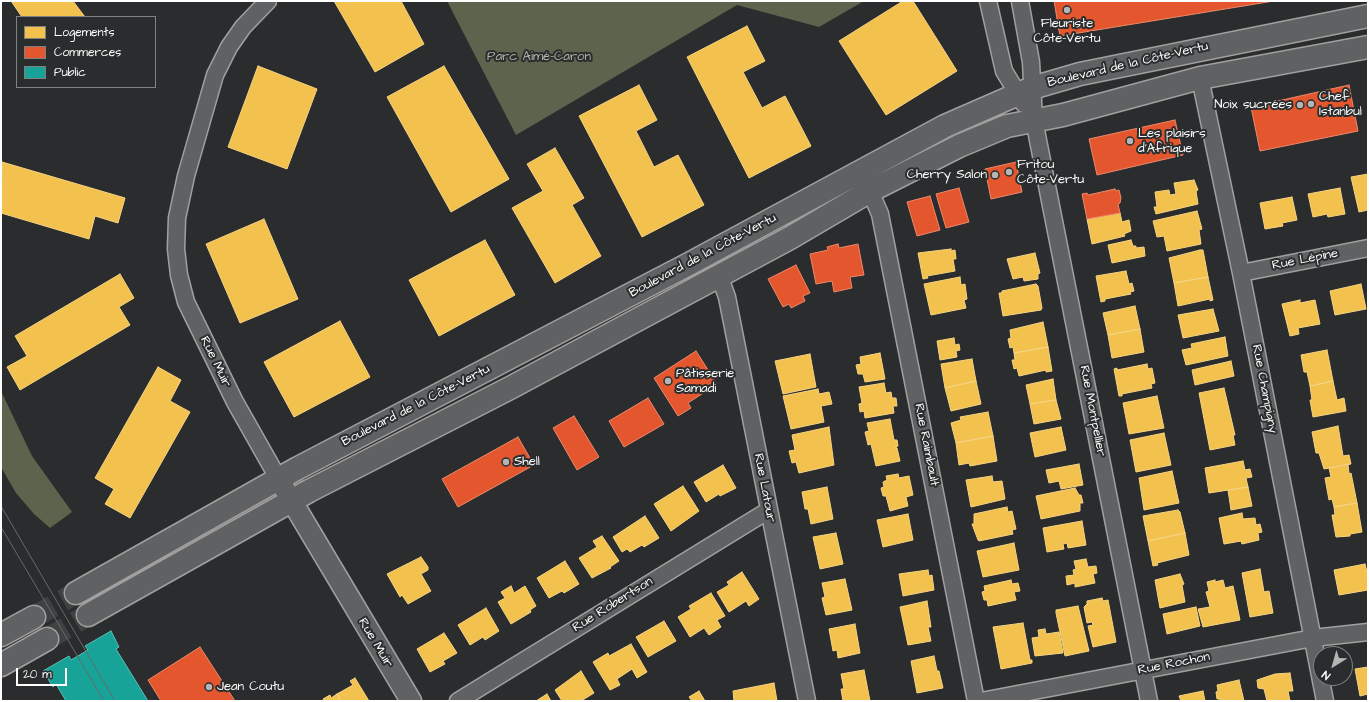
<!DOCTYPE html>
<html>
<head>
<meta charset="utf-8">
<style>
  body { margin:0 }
  #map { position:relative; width:1369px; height:702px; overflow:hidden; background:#2b2c2d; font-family:"Architects Daughter",sans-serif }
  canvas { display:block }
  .frame { position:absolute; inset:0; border:2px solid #fff; pointer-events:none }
  .legend { position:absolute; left:16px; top:16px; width:140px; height:72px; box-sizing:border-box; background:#2a2d2e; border:1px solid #7f8182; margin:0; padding:5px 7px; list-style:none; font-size:12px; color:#fff }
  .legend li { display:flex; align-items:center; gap:8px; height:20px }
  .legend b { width:20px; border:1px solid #7f8182 }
  .north { position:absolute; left:1313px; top:646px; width:40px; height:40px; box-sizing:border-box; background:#2a2d2e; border:1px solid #7f8182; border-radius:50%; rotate:217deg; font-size:11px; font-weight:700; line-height:16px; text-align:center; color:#fff }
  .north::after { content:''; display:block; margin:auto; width:14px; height:18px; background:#b5b5b6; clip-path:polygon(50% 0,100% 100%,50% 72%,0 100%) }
  .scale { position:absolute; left:16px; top:668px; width:51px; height:18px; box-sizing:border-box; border:2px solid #fff; border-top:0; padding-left:5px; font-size:12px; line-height:14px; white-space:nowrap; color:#fff; -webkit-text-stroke:3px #2a2d2e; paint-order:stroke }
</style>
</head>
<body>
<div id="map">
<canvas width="1369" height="702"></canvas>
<div class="frame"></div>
<ul class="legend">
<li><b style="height:11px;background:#f2c14e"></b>Logements</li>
<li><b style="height:11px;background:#e4572e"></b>Commerces</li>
<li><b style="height:11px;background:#17a398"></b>Public</li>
</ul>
<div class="north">N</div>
<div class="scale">20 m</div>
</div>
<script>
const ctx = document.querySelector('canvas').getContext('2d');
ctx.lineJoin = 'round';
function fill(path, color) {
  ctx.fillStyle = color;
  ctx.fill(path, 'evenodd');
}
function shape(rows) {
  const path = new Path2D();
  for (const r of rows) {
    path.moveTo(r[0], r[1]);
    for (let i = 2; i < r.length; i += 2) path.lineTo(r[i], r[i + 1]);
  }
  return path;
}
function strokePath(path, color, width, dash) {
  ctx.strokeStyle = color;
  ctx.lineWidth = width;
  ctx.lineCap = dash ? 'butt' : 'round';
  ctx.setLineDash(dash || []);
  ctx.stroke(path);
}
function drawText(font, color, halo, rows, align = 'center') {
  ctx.font = font + ' "Architects Daughter",sans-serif';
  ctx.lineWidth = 4;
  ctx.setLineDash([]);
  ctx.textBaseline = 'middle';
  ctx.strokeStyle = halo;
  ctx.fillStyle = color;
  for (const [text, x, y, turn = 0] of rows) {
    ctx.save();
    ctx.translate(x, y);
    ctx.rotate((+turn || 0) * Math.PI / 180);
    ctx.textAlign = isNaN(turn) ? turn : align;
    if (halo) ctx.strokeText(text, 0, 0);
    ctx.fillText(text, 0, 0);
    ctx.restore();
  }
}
fill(shape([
  [447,1,864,1,819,27,737,5,516,135],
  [1,391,32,456,72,512,50,528,34,514,16,493,1,467]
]), '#5c644e');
const homes = shape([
  [11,1,73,1,85,17,22,17,11,1],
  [334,1,401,1,424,44,375,72,334,1],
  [903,1,913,1,957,71,886,115,839,41,903,1],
  [747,26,765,61,743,72,762,108,785,96,811,146,749,178,687,57,747,26],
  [258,66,317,89,287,169,228,147,258,66],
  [444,66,509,179,451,212,387,97,444,66],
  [639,85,657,120,636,131,654,167,678,155,704,205,642,237,579,116,639,85],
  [555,148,584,198,572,205,601,256,555,283,512,208,543,191,527,164,555,148],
  [2,162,125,198,118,223,95,216,89,239,1,213,2,162],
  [1368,174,1368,210,1359,212,1351,177,1368,174],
  [1194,180,1198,190,1196,191,1198,204,1156,214,1154,207,1157,207,1155,192,1169,190,1170,195,1176,194,1174,183,1194,180],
  [1340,188,1345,214,1328,217,1327,214,1313,217,1308,194,1340,188],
  [1292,197,1297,220,1282,223,1283,226,1265,229,1260,203,1292,197],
  [1197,211,1202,229,1199,230,1201,244,1167,251,1164,236,1157,237,1153,221,1197,211],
  [1120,213,1122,222,1129,220,1131,231,1124,234,1125,236,1092,244,1087,219,1120,213],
  [264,219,298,299,240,323,206,244,264,219],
  [485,240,515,295,439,336,409,280,485,240],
  [1131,240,1133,246,1136,246,1136,248,1144,247,1145,256,1112,263,1108,245,1131,240],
  [951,249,951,251,955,250,956,259,953,259,955,271,927,276,928,278,923,279,918,253,951,249],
  [1200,250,1203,250,1208,277,1174,283,1169,258,1200,250],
  [1035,253,1040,273,1038,274,1038,279,1024,281,1023,277,1013,279,1007,259,1035,253],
  [1126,271,1129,284,1132,283,1134,291,1130,292,1131,294,1105,299,1105,301,1101,302,1096,276,1126,271],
  [120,274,134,298,119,307,130,325,20,390,7,367,27,356,15,336,120,274],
  [960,277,961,285,965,284,967,299,964,300,966,308,931,315,924,284,960,277],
  [1208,277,1213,300,1210,301,1210,299,1178,306,1174,283,1208,277],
  [1036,284,1038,286,1042,308,1041,310,1003,316,999,293,1002,293,1002,291,1036,284],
  [1361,284,1366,309,1335,315,1330,291,1361,284],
  [1300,300,1300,303,1315,300,1320,324,1298,328,1299,334,1290,336,1282,304,1300,300],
  [1135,306,1140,329,1108,335,1103,313,1135,306],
  [1213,309,1219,331,1183,338,1178,315,1213,309],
  [340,321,370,377,294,417,264,362,340,321],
  [1043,322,1048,347,1014,353,1013,347,1010,348,1008,339,1011,338,1010,330,1043,322],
  [1140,329,1144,352,1112,358,1108,335,1140,329],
  [1225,337,1228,356,1186,365,1182,350,1192,348,1191,344,1225,337],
  [954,338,955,345,959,344,960,350,956,351,957,357,940,360,937,341,954,338],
  [1048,347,1052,371,1046,372,1046,370,1019,376,1017,368,1014,369,1012,360,1015,360,1014,353,1048,347],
  [1327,350,1333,381,1310,386,1307,372,1304,372,1301,355,1327,350],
  [880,353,885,379,865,382,863,374,858,374,856,365,861,364,860,357,880,353],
  [810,354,816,387,783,394,775,361,810,354],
  [972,359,976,381,945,388,941,364,972,359],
  [1231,361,1234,376,1195,385,1192,370,1231,361],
  [1147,364,1148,369,1152,368,1155,383,1151,384,1152,388,1122,394,1122,396,1119,396,1114,369,1117,368,1117,370,1147,364],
  [158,367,181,380,170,401,190,412,130,518,105,504,114,489,95,478,158,367],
  [1053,379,1056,400,1030,404,1026,385,1053,379],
  [976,381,981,404,951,411,945,388,976,381],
  [1333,381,1337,400,1344,398,1346,411,1313,417,1310,400,1312,400,1310,386,1333,381],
  [884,383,886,393,891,392,892,398,896,398,897,406,893,406,894,413,865,418,864,411,860,412,859,404,862,403,859,387,884,383],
  [1224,388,1235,435,1233,435,1235,445,1210,450,1199,393,1224,388],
  [818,389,819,394,829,392,832,404,821,406,824,422,791,429,783,396,818,389],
  [1157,396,1164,428,1129,434,1123,403,1157,396],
  [1056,400,1061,419,1034,424,1030,404,1056,400],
  [988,412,993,436,956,443,951,423,961,420,960,417,988,412],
  [890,419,894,440,897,440,898,446,895,447,897,448,900,461,876,466,871,444,868,445,865,432,869,431,867,423,890,419],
  [1338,426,1343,456,1349,455,1351,464,1324,469,1319,453,1316,453,1312,432,1338,426],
  [829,427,834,465,799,473,796,462,792,463,789,451,795,450,792,435,829,427],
  [1061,427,1066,450,1035,457,1030,433,1061,427],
  [1164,433,1171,465,1136,472,1130,440,1164,433],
  [993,436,997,461,970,466,969,463,959,465,956,443,993,436],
  [1243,461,1245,470,1250,469,1252,477,1246,478,1248,487,1209,493,1205,468,1243,461],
  [1079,464,1083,485,1061,489,1059,481,1049,483,1046,470,1079,464],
  [1348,464,1349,474,1351,473,1357,503,1334,507,1332,499,1329,500,1325,478,1331,477,1329,468,1348,464],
  [723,465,736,488,720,496,719,494,706,502,694,482,723,465],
  [1172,471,1179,503,1144,510,1139,478,1172,471],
  [898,474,899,478,909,476,913,495,906,497,908,506,890,511,886,496,883,496,881,488,884,487,883,482,887,480,886,476,898,474],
  [992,476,993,482,1002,481,1005,499,971,507,966,480,992,476],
  [683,486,699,511,671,531,654,504,683,486],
  [827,487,833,519,811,524,808,509,805,509,802,492,827,487],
  [1248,487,1252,506,1231,510,1228,490,1248,487],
  [1075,488,1079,495,1081,495,1083,503,1080,503,1080,511,1041,519,1036,496,1075,488],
  [1357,503,1362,532,1350,534,1350,536,1336,537,1332,515,1335,515,1334,507,1357,503],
  [1007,507,1008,512,1012,511,1016,529,1012,530,1013,534,979,541,978,540,972,524,974,524,974,514,1007,507],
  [1178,510,1180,512,1185,533,1148,541,1143,516,1178,510],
  [1242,513,1243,519,1255,518,1256,525,1260,524,1262,532,1258,533,1259,540,1242,544,1241,541,1224,544,1219,518,1242,513],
  [908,514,913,540,883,547,877,520,908,514],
  [645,516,659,538,644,547,642,545,630,552,627,549,622,552,613,537,645,516],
  [1082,521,1086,545,1068,548,1067,543,1063,544,1064,549,1047,552,1043,528,1082,521],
  [836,533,843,564,820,569,813,537,836,533],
  [1185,533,1189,555,1157,563,1158,565,1153,566,1148,541,1185,533],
  [602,536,619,561,610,567,611,568,592,578,579,558,597,547,593,541,602,536],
  [1014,543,1019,570,983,577,977,551,1014,543],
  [421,557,428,567,428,570,421,574,431,591,408,604,402,595,400,597,387,574,421,557],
  [1086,559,1088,567,1096,566,1097,573,1093,574,1095,583,1075,587,1075,583,1067,585,1066,576,1074,575,1073,570,1076,569,1074,561,1086,559],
  [565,561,579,584,564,593,562,591,549,598,537,578,565,561],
  [1365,564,1368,576,1368,590,1339,595,1334,570,1365,564],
  [1260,569,1264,592,1269,591,1273,613,1250,617,1242,573,1260,569],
  [928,570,929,576,932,575,934,590,903,596,899,574,928,570],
  [742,572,759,599,749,606,746,601,729,612,717,592,729,585,727,582,742,572],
  [1180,574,1184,584,1182,585,1185,602,1160,608,1155,580,1180,574],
  [845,579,852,610,826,615,822,598,825,597,822,583,845,579],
  [1011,580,1012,584,1018,583,1020,591,1014,592,1016,600,988,606,987,600,984,600,982,592,985,591,984,586,1011,580],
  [1215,580,1215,582,1223,580,1225,588,1233,586,1240,620,1203,627,1198,609,1210,607,1206,592,1209,591,1207,582,1215,580],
  [511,586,514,593,525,586,536,606,530,610,531,612,511,624,498,602,505,598,501,592,511,586],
  [711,593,725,616,717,620,721,627,709,635,704,628,690,637,678,617,691,609,689,606,711,593],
  [1102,598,1103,601,1108,600,1116,642,1093,647,1088,626,1093,625,1092,622,1087,623,1084,607,1087,604,1087,601,1102,598],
  [927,601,931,627,928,627,931,641,908,645,900,607,927,601],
  [1078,606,1089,651,1065,656,1056,613,1056,610,1078,606],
  [1196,607,1200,626,1167,634,1163,614,1196,607],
  [486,608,499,631,485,640,483,637,470,645,458,625,486,608],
  [664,621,676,641,648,657,636,637,664,621],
  [1023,623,1030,660,1032,660,1032,663,1001,669,993,627,1023,623],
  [855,624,860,653,838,658,837,650,833,651,829,629,855,624],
  [1045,629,1046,634,1059,632,1063,653,1035,656,1032,638,1039,637,1038,630,1045,629],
  [444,633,457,653,443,661,445,664,430,672,417,649,444,633],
  [631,644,647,672,637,678,632,669,617,679,620,685,610,690,593,662,608,653,609,656,631,644],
  [934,656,937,671,939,671,943,688,917,693,911,661,934,656],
  [1368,667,1368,694,1360,696,1355,669,1368,667],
  [864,670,870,701,843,701,841,689,844,689,841,674,864,670],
  [581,671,594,693,581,701,562,701,555,690,581,671],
  [1290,673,1293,691,1288,691,1290,701,1267,701,1264,689,1258,688,1257,680,1275,674,1290,673],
  [355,678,369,701,341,701,337,694,353,685,350,681,355,678],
  [1239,680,1244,701,1220,701,1220,699,1217,699,1216,692,1218,691,1217,685,1239,680],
  [774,683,777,701,734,701,733,691,774,683],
  [699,691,705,701,692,701,689,697,699,691],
  [1203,691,1205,701,1181,701,1179,696,1203,691],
  [337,694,341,701,324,701,323,699,330,695,331,698,337,694],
  [547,694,551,701,536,701,547,694]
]);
fill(homes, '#f2c14e');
strokePath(homes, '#f6d483', 1);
const shops = shape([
  [1054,1,1274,1,1060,36,1054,1],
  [1349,85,1358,131,1260,151,1251,107,1349,85],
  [1175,120,1183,155,1097,175,1089,139,1175,120],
  [1016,162,1022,192,991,199,985,169,1016,162],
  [959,188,969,222,946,228,936,194,959,188],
  [1115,189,1116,191,1119,190,1121,198,1120,203,1118,204,1120,213,1087,219,1082,194,1087,193,1088,195,1115,189],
  [930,196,940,230,917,236,907,202,930,196],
  [838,244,839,248,858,244,864,275,850,277,852,288,834,292,832,281,816,284,810,254,828,250,827,247,838,244],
  [796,265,810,293,803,296,805,301,791,308,789,304,783,307,768,279,796,265],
  [696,351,717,384,688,403,691,408,678,416,654,378,696,351],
  [648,398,664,424,624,447,609,421,648,398],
  [574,416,599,457,577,470,553,428,574,416],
  [518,437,534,465,458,507,442,479,518,437],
  [200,647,235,701,161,701,148,680,200,647]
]);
fill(shops, '#e4572e');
strokePath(shops, '#ec896d', 1);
const public = shape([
  [111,631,119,647,116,649,148,701,66,701,56,684,53,687,43,671,69,656,71,660,88,650,85,646,111,631]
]);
fill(public, '#17a398');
strokePath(public, '#5dbfb7', 1);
strokePath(shape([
  [34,617,76,593],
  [47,639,88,615]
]), '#404142', 22, [22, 11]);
const minor = shape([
  [268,1,243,27,229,47,215,75,186,176,177,218,176,249,179,275,186,302,235,402,278,478],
  [988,1,1004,71,1024,104],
  [1020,1,1031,62,1034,120,1149,701],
  [1200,78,1241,273,1325,701],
  [870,191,880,214,976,701],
  [1241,273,1368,248],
  [719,275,727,297,807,701],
  [458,701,769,510],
  [981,701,1313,638,1368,632]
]);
const tertiary = shape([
  [278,478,411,701]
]);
const secondary = shape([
  [76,593,298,468,687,265,945,126,1032,88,1080,74,1368,16],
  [88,615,309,491,510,388,790,238,870,191,959,146,1007,126,1063,115,1200,78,1368,47],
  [1,635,34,617],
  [1,665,47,639]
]);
strokePath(minor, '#a0a0a0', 19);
strokePath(tertiary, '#a0a0a0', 23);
strokePath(secondary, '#a0a0a0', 25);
strokePath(minor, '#606162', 16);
strokePath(tertiary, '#606162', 20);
strokePath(secondary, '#606162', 22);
strokePath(shape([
  [1,506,115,701],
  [1,527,104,701]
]), '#686969', 1);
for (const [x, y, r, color] of [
  [1067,10,4,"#b5b5b6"],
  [1311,104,4,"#b5b5b6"],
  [1300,105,4,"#b5b5b6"],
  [1130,141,4,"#b5b5b6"],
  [1009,172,4,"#b5b5b6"],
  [995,175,4,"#b5b5b6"],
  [668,381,4,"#b5b5b6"],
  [506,462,4,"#b5b5b6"],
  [209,687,4,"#b5b5b6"]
]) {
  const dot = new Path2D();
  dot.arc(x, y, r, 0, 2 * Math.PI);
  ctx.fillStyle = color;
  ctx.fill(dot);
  strokePath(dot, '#2a2d2e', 1.5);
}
drawText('13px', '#fff', '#2a2d2e', [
  ["Fleuriste",1067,24,"center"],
  ["Côte-Vertu",1067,39,"center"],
  ["Chef",1319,97],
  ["Istanbul",1319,112],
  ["Noix sucrées",1292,105,"right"],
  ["Les plaisirs",1138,134],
  ["d'Afrique",1138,149],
  ["Fritou",1017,165],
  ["Côte-Vertu",1017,180],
  ["Cherry Salon",987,175,"right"],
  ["Pâtisserie",676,374],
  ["Samadi",676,389],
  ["Shell",514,462],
  ["Jean Coutu",217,687]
], 'left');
drawText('13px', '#b2b6a9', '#2a2d2e', [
  ["Parc Aimé-Caron",539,57]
]);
drawText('13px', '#fff', '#2a2d2e', [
  ["Boulevard de la Côte-Vertu",1128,65,-13],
  ["Boulevard de la Côte-Vertu",703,256,-28],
  ["Rue Lépine",1305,260,-11],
  ["Rue Muir",215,362,64],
  ["Rue Champigny",1264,389,79],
  ["Boulevard de la Côte-Vertu",416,406,-27],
  ["Rue Montpellier",1092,411,79],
  ["Rue Raimbault",926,445,79],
  ["Rue Latour",764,488,79],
  ["Rue Robertson",613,605,-32],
  ["Rue Muir",375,643,59],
  ["Rue Rochon",1174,664,-11]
]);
</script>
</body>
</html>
